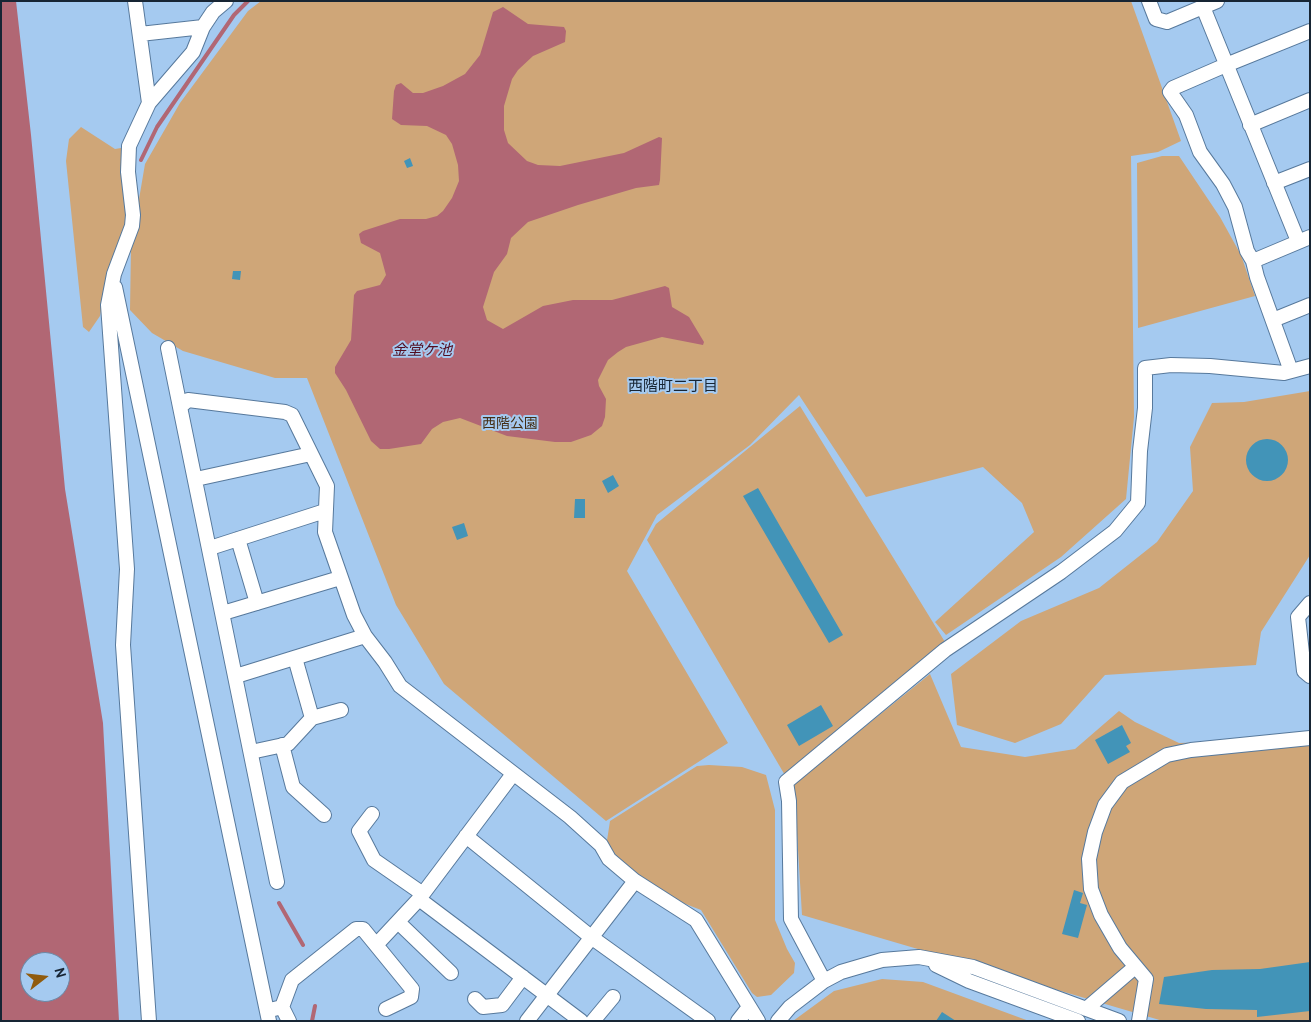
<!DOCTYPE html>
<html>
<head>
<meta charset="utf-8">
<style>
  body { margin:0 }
  #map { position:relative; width:1311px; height:1022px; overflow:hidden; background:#a5caf0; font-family:Overpass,sans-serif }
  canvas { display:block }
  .frame { position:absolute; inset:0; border:2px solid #172534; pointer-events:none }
  .north { position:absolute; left:20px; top:952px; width:50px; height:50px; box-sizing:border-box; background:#a5caf0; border:1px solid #6c88a5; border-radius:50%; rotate:74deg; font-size:14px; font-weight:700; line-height:20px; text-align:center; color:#172534 }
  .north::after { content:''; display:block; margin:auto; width:18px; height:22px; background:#905b0d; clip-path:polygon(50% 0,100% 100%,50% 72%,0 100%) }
</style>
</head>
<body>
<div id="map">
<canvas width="1311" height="1022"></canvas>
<div class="frame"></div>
<div class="north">N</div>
</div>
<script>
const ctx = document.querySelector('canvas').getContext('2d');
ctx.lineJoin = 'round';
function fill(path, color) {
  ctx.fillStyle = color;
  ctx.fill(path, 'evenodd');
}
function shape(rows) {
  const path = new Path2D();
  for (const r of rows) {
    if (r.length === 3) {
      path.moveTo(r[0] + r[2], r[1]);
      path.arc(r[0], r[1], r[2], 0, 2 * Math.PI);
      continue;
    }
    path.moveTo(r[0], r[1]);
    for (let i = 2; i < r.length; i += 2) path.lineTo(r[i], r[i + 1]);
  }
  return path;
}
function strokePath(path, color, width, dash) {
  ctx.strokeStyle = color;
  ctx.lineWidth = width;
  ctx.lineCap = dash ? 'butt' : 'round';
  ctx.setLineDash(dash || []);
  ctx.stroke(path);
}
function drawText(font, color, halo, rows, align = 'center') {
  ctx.font = font + ' Overpass,"Noto Sans JP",sans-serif';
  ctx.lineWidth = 4;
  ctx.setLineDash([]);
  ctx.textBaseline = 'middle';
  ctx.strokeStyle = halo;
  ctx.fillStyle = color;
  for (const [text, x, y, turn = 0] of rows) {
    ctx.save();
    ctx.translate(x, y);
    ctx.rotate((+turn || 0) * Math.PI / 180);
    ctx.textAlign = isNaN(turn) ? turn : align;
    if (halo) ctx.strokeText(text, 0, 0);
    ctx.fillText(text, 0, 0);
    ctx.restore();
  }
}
fill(shape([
  [261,1,1131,1,1181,141,1158,152,1131,156,1134,417,1126,499,1061,557,946,635,935,622,1034,532,1022,503,983,467,866,497,799,395,750,445,657,515,627,571,728,743,606,821,444,684,396,605,307,378,275,378,183,351,152,333,130,310,131,246,145,164,180,103,248,11],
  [81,127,115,149,121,148,128,215,106,282,100,316,89,332,83,327,66,161,69,139],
  [1162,156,1179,156,1220,217,1241,255,1255,296,1138,328,1137,163],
  [1310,391,1310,555,1261,632,1256,665,1105,675,1061,724,1015,743,957,725,951,674,1021,621,1099,588,1157,542,1193,491,1190,447,1212,403,1244,402],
  [800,406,945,642,786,777,647,540,656,524],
  [930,674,961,747,1025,757,1075,749,1119,711,1135,722,1179,743,1310,739,1310,1021,1163,1021,802,915,794,784],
  [709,765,742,767,766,775,775,810,775,920,787,949,795,963,794,973,771,995,757,997,752,993,701,910,683,903,621,863,606,847,610,821,697,766],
  [882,979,923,982,1029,1021,793,1021,834,991]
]), '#cfa678');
fill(shape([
  [1,1,16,1,31,135,65,489,103,723,119,1021,1,1021],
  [30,962,60,962,60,992,30,992],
  [503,7,528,24,564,27,566,31,565,42,533,56,518,70,512,79,504,106,504,130,508,143,527,161,538,165,560,166,624,153,659,137,662,138,660,180,659,185,636,188,578,205,528,222,511,238,507,254,494,272,483,307,487,320,503,329,543,306,573,300,612,300,665,286,669,288,672,307,689,317,704,342,703,345,662,337,626,347,618,352,608,360,598,380,599,386,606,399,605,417,602,426,591,435,571,442,555,442,507,436,460,418,443,422,432,429,421,444,389,449,380,449,371,441,346,390,335,373,335,367,351,340,354,295,357,291,380,285,386,275,380,253,361,243,359,234,363,231,400,219,426,219,437,216,443,211,452,198,459,181,458,165,452,144,446,135,427,126,401,125,392,119,394,91,396,85,401,83,413,93,423,93,443,86,465,74,480,55,493,12]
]), '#b16774');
strokePath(shape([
  [141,160,157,127,234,15,248,1],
  [279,903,303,945],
  [312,1021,315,1006]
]), '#b16774', 4);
fill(shape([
  [410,158,413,166,407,168,404,161],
  [233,271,241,271,240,280,232,279],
  [1267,460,21],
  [613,475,619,486,608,493,602,481],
  [758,488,843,635,829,643,743,496],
  [575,499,585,499,585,518,574,518],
  [464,523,468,536,457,540,452,527],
  [821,705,833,726,799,746,787,725],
  [1122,725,1131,743,1126,746,1130,752,1108,764,1095,740],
  [1074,890,1083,893,1080,903,1087,905,1078,938,1062,934],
  [1310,962,1310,1011,1257,1017,1257,1010,1206,1009,1159,1004,1164,977,1212,970,1260,969],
  [942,1012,956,1021,936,1021]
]), '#4294b8');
const minor = shape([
  [135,1,149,103],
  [1149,1,1156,19,1167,22,1217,1],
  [1203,7,1298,241],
  [140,34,203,27],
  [1250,125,1310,100],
  [1274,183,1310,169],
  [1253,261,1247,251,1235,207,1223,184,1200,152,1186,115,1170,92,1173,88,1226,65,1310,31],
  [115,287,269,1021],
  [1273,320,1310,305],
  [168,348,180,407],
  [1291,371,1257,277,1253,261,1310,237],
  [196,479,311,454],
  [238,539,257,603],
  [210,548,325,511],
  [1310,603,1298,617,1304,671,1310,676],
  [223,613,340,578],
  [236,676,365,636],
  [312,718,341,710],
  [282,745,293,787,324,815],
  [251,752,288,744,312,718,295,658],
  [513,774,419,899,581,1021],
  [372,814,359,831,374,860,423,894],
  [466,836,591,937,708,1021],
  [277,882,180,407,188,400,285,412,292,415,327,486,325,532,354,615,365,636,385,662,400,686,570,817,601,845,609,859,635,881,696,920,758,1021],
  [399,923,451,973],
  [377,944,419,899],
  [936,965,969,981,1078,1021],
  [824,981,791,919,789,801,786,782,945,650,1061,572,1115,531,1138,503,1140,451,1145,408,1145,368,1171,365,1210,366,1284,373,1310,366],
  [475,999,483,1007,502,1005,523,977],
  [282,1007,292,980,356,929,363,929,412,989,411,997,386,1009],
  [274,1009,282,1007,289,1021],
  [1086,1009,1135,967],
  [149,1021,123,645,127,569,108,305,114,274,132,226,133,215,128,172,129,146,149,103,193,52,203,27,213,12,226,1],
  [527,1021,635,881],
  [593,1021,613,997],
  [738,1021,749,1007],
  [778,1021,790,1007,824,981,841,972,882,960,919,957,973,967,1119,1021],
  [1139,1021,1146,979,1120,948,1101,915,1091,889,1089,859,1095,832,1105,805,1122,782,1167,755,1191,750,1310,738]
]);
strokePath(minor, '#57799c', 16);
strokePath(minor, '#fff', 14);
drawText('14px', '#442e14', '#a5caf0', [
  ["西階公園",510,425]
]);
drawText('italic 15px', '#530e22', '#a5caf0', [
  ["金堂ケ池",422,352]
]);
drawText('15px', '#172534', '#a5caf0', [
  ["西階町二丁目",673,388]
]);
</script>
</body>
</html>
